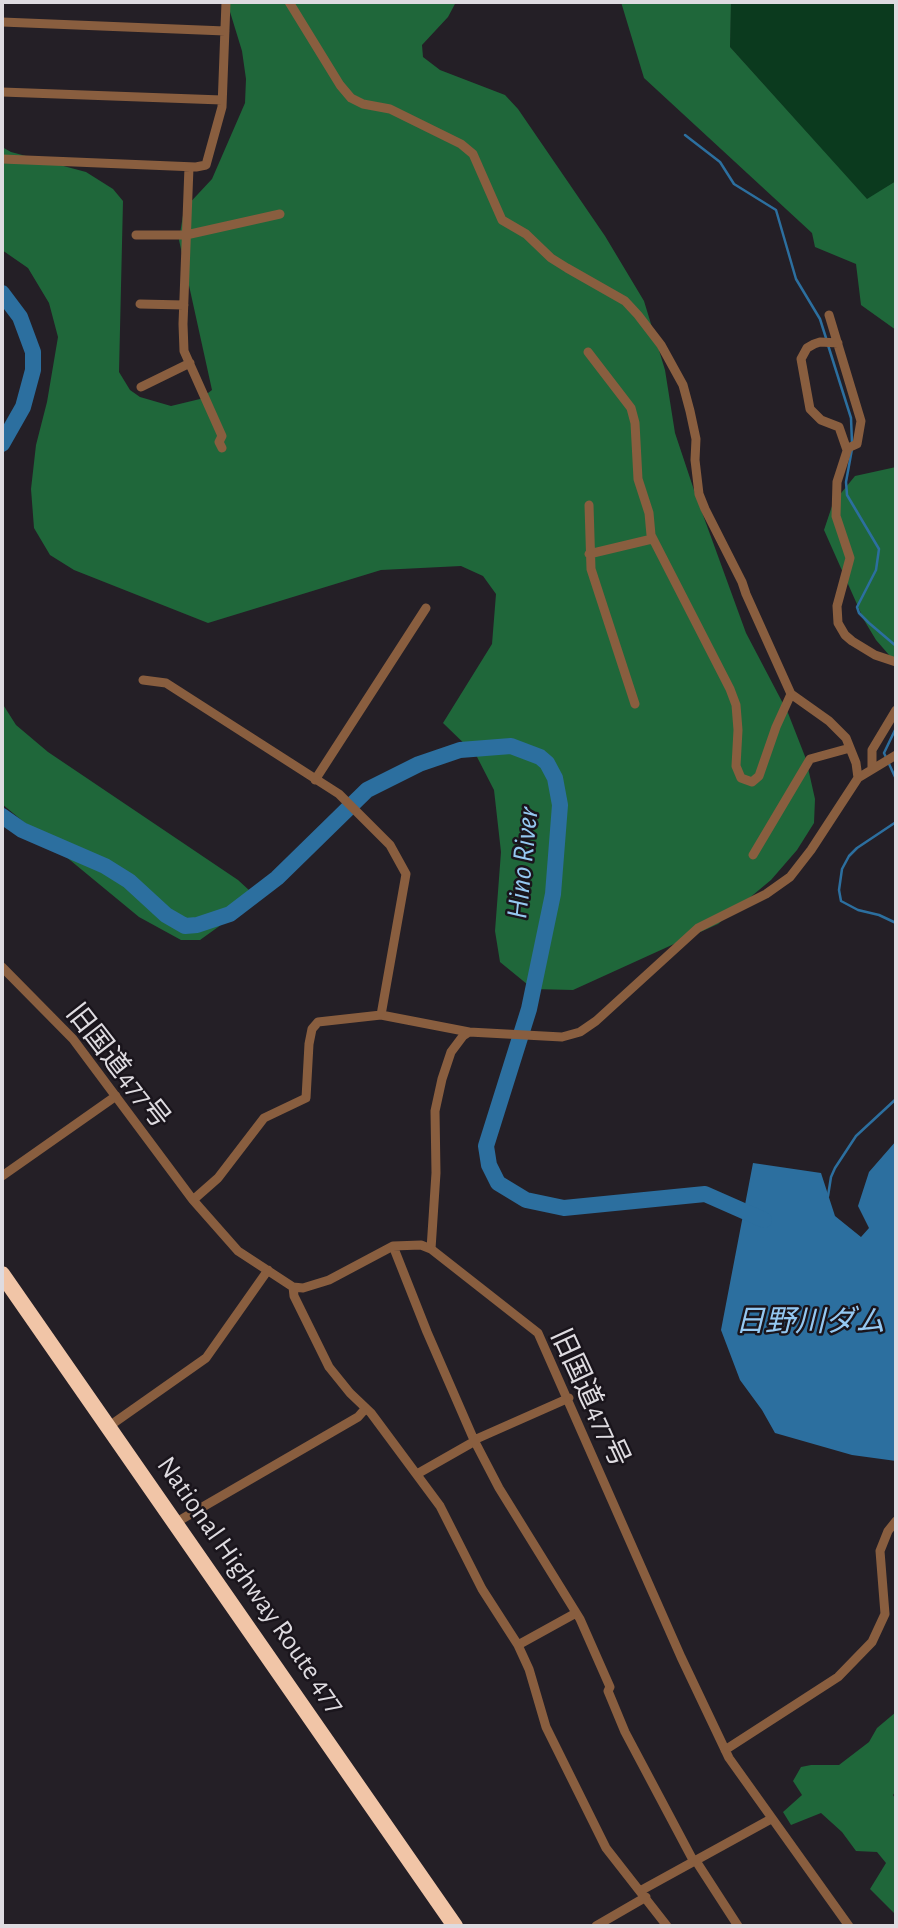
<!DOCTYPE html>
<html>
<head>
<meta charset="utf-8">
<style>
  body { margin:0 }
  #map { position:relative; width:898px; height:1928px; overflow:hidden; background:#241f26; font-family:"Alegreya Sans",sans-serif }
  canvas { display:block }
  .frame { position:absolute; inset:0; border:4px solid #dedbe0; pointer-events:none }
</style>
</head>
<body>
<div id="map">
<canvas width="898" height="1928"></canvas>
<div class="frame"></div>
</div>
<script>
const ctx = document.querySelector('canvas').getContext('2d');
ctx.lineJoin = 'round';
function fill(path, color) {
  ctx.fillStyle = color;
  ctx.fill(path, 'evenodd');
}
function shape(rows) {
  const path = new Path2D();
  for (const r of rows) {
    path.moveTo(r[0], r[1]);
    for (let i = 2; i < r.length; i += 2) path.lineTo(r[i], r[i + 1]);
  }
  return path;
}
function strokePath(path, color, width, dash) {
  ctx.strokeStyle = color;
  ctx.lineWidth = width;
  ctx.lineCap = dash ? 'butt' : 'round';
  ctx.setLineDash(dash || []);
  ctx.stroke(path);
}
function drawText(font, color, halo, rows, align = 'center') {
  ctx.font = font + ' "Alegreya Sans","Noto Sans JP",sans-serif';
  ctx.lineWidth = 5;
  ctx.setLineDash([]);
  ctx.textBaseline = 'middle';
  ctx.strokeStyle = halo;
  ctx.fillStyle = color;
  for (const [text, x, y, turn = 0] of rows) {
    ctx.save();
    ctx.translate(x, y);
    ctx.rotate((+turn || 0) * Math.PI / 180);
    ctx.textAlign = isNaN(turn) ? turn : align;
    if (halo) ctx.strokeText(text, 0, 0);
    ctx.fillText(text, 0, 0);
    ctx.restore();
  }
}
fill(shape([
  [731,2,896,2,896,181,867,200,730,47]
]), '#0b3a1e');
fill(shape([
  [227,2,456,2,448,17,422,45,423,57,440,70,505,95,518,109,605,236,644,301,665,370,675,433,695,493,746,633,788,713,806,759,815,799,814,823,797,850,771,880,718,924,573,990,533,989,500,962,495,931,501,852,494,790,476,755,443,723,492,644,496,594,483,576,461,566,381,570,208,623,74,570,50,555,34,528,31,489,36,445,47,402,58,337,49,303,28,268,2,250,2,147,11,152,86,172,113,189,123,201,119,372,130,390,140,397,171,406,200,399,212,390,179,240,184,209,212,179,245,103,246,79,242,51],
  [621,2,731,2,730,47,867,199,896,181,896,330,861,305,856,264,815,247,812,233,644,78],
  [896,467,896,663,876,640,864,620,824,530,833,503,855,476],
  [2,703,16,725,48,752,238,880,250,891,246,907,200,940,181,940,139,917,2,804],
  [896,1712,896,1791,893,1795,896,1800,896,1915,870,1889,886,1863,877,1852,856,1851,842,1832,821,1813,791,1825,783,1812,802,1795,793,1781,801,1767,811,1765,839,1765,869,1742,877,1728]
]), '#1f673a');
fill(shape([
  [896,1141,896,1461,852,1455,775,1433,762,1410,740,1380,721,1330,753,1163,821,1173,835,1216,861,1237,869,1228,858,1206,869,1172]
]), '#2c6f9f');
strokePath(shape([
  [685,135,720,162,734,184,776,210,796,279,820,319,826,338],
  [828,345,851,418,852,443],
  [852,449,846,482,847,495,879,549,876,570,857,607,859,613,869,623,896,646],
  [896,728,884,753,896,779],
  [896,822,857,848,849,856,842,869,839,890,841,901,858,910,879,915,896,923],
  [828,1196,831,1177,835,1168,856,1136,896,1099]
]), '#2c6f9f', 2.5);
strokePath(shape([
  [2,293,20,317,33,352,33,370,23,407,2,444],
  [2,816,22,830,105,866,129,881,166,915,185,926,197,925,230,914,277,878,367,790,419,764,460,750,511,746,540,757,547,763,555,778,560,805,553,894,529,1009,486,1146,489,1165,498,1183,526,1200,564,1208,705,1194,764,1220]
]), '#2c6f9f', 16);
strokePath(shape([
  [289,2,340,85,351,98,363,104,390,109,461,144,473,154,502,220,526,234,551,258,567,268,625,301,638,315,661,345,683,385,690,411,696,439,695,460,699,494,705,509,742,582,746,594,791,694,829,721,846,738,856,763,858,778],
  [2,22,225,31],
  [2,92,222,100],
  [2,159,196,167,206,165,222,107,226,2],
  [189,167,183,324,184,351,222,436,219,442,222,448],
  [136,235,186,235,280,214],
  [140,304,184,305],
  [829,315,861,421,857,444,848,448,837,482,836,516,850,558,837,606,838,623,845,635,852,641,875,655,896,662],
  [838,343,820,342,814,344,807,348,801,359,810,409,821,420,839,427,847,450],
  [588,352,631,408,635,423,638,479,649,513,651,535,730,689,736,705,738,730,736,766,741,778,752,782,759,776,776,727,791,694],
  [141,387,190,363],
  [589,505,591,569,635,704],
  [589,554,652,539],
  [143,680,166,683,339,794,390,845,406,874,381,1015],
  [872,768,872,750,896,710],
  [315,780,426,608],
  [753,855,810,759,850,748],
  [2,967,73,1039,193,1200,238,1251,293,1287,303,1288,329,1280,393,1246,421,1245,431,1249,538,1333,681,1657,729,1758,849,1926],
  [2,1176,116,1096],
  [193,1200,218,1178,264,1118,306,1098,309,1044,312,1029,318,1022,381,1015,469,1032,562,1037,580,1032,596,1021,698,928,766,894,790,877,811,850,858,778,896,755],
  [393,1246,427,1332,474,1440,499,1488,580,1619,610,1687,608,1691,625,1732,694,1862],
  [431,1249,436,1173,435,1111,442,1079,451,1052,463,1036,469,1032],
  [293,1287,294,1296,329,1367,350,1393,371,1413,440,1506,482,1589,518,1645,529,1669,546,1727,606,1848,667,1926],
  [108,1427,206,1358,268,1270],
  [474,1440,569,1398],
  [417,1474,475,1441],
  [175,1523,358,1417,366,1408],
  [518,1645,576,1613],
  [725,1750,838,1677,872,1642,885,1614,880,1551,888,1531,896,1521],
  [696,1861,738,1926],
  [640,1891,771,1819],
  [596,1926,646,1897]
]), '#895e3f', 9);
strokePath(shape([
  [2,1274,455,1926]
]), '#f1c5a7', 16);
drawText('28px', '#dedbe0', '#1a151c', [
  ["旧国道477号",118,1066,52],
  ["旧国道477号",590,1398,65],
  ["National Highway Route 477",251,1585,55]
]);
drawText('italic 30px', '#95c8f1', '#1a151c', [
  ["Hino River",523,863,-84],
  ["日野川ダム",810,1322]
]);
</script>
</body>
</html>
